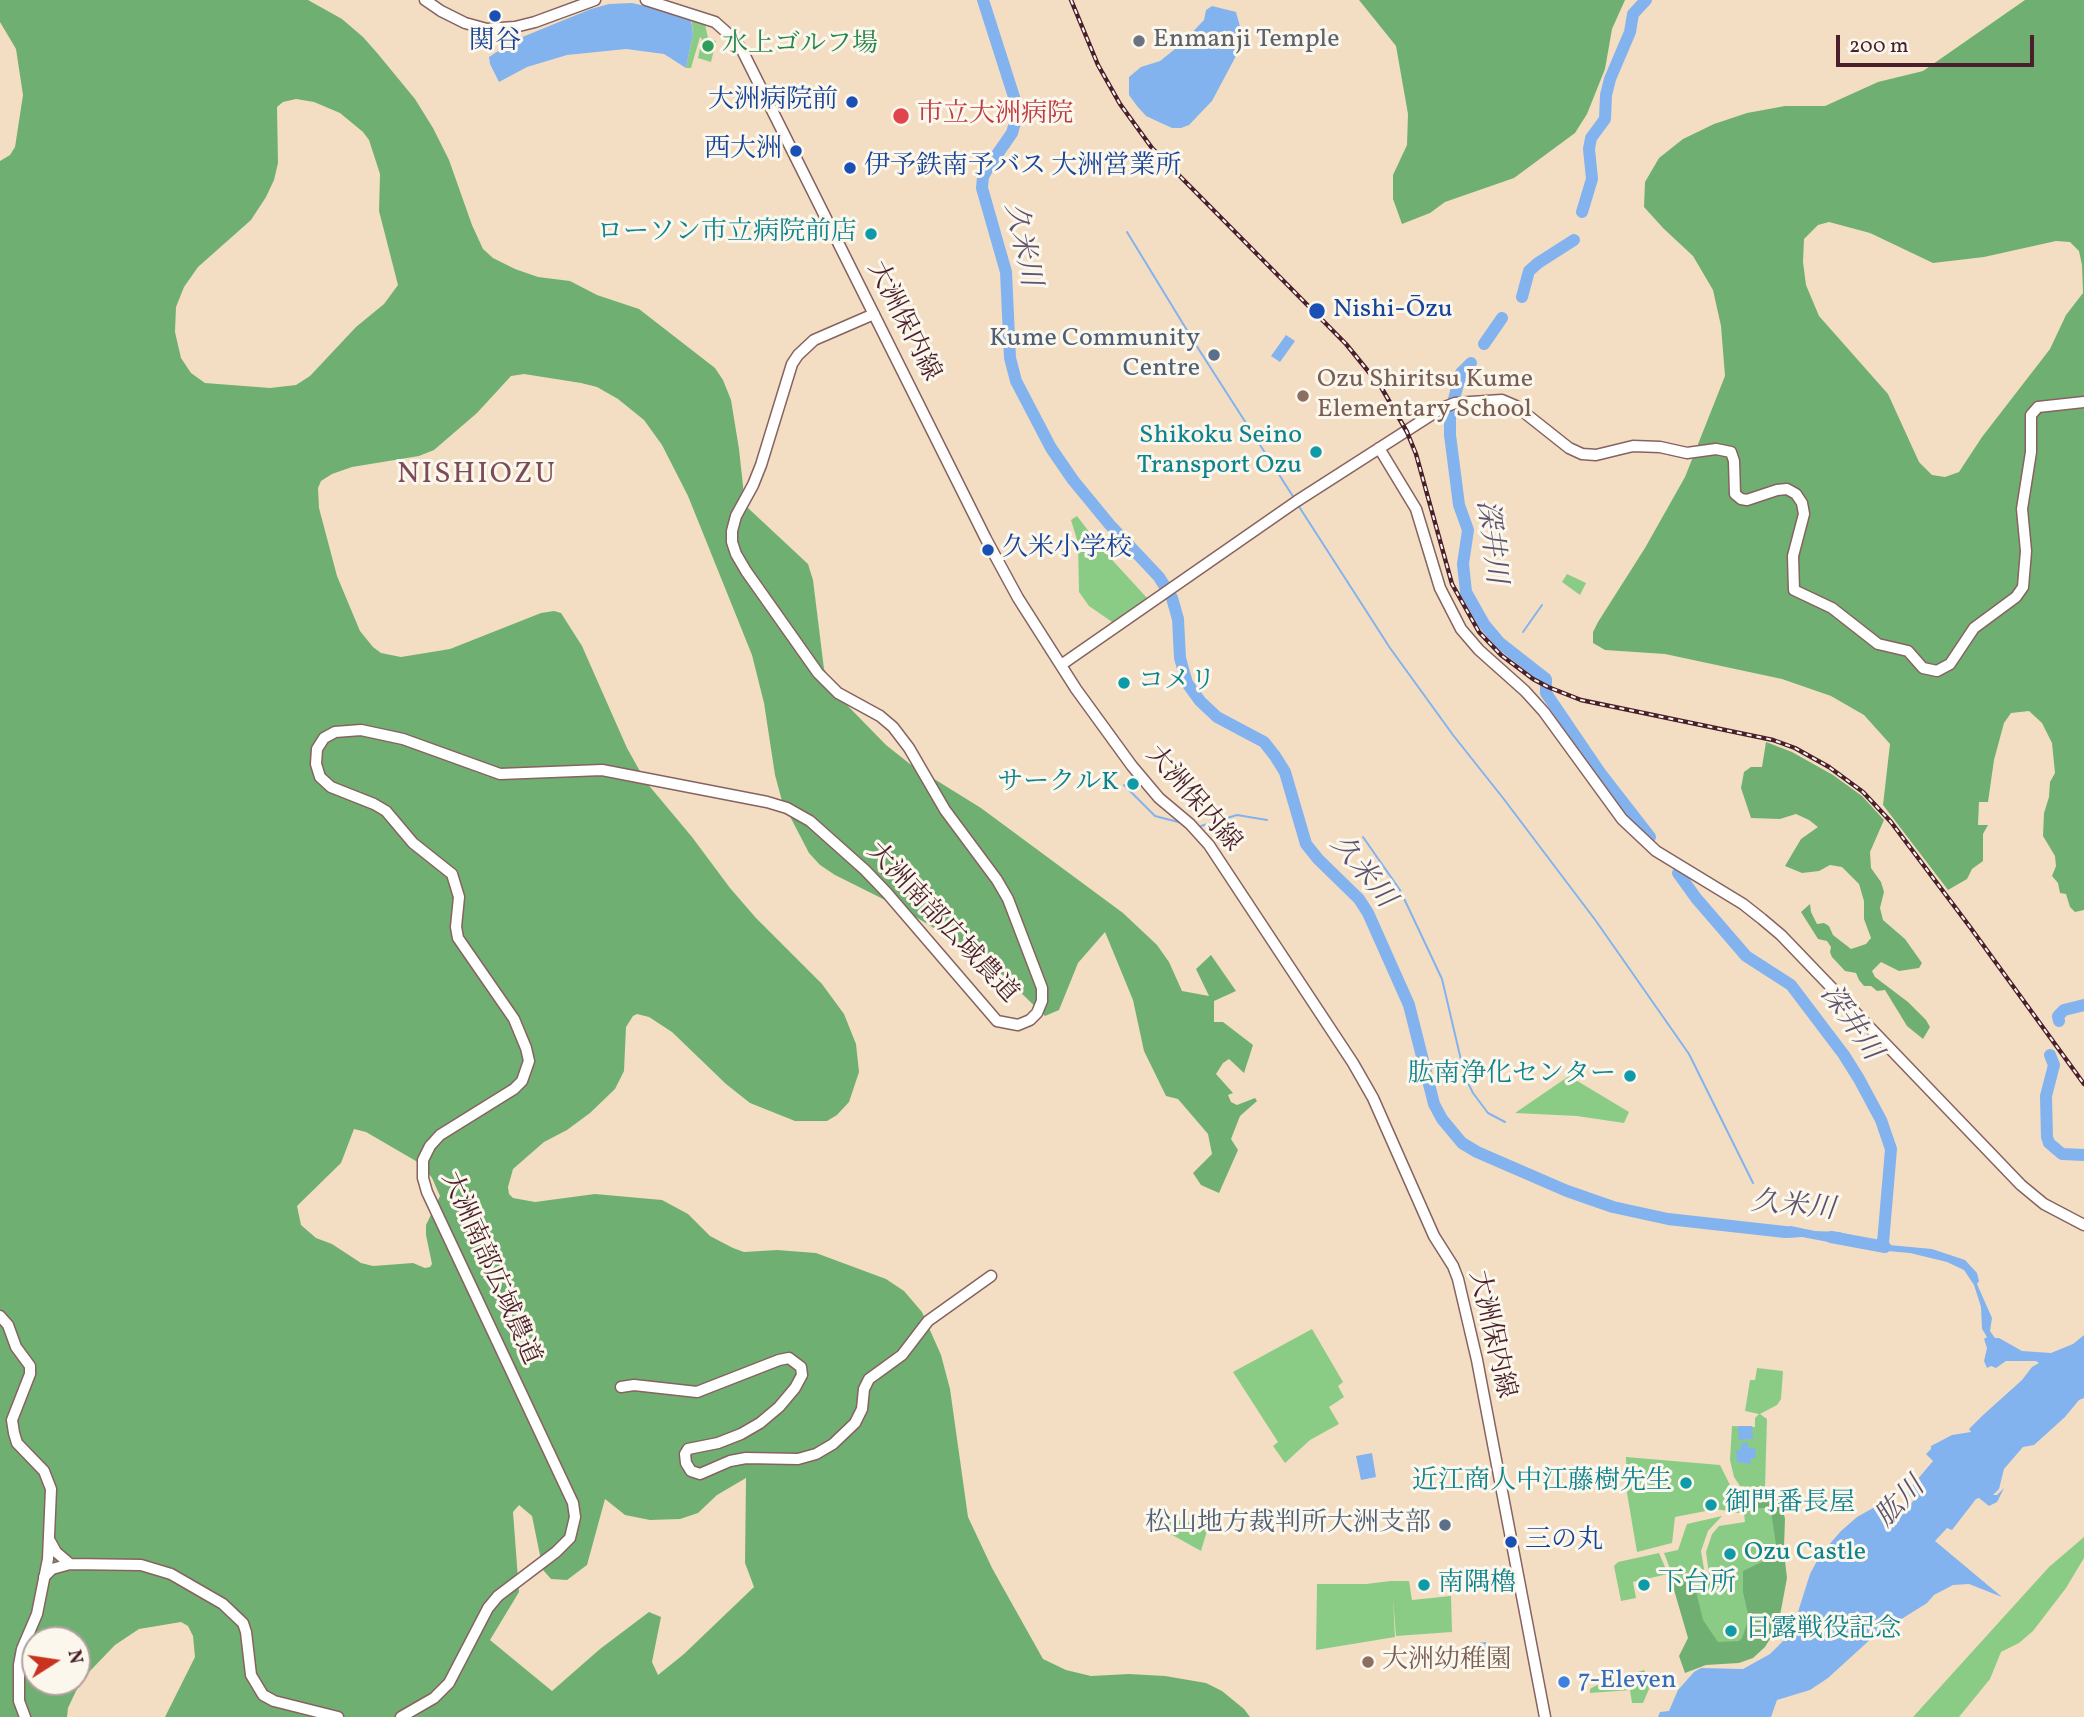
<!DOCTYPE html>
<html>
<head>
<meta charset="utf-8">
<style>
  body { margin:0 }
  #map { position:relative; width:2084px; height:1717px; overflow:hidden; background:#f4dec3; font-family:Vollkorn,serif }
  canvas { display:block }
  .north { position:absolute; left:21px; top:1626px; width:70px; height:70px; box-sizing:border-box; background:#fbf7ec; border:2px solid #b4a19f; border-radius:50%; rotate:78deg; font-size:19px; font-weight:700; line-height:28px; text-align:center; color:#4a1f2b }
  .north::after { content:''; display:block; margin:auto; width:24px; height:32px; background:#c8321e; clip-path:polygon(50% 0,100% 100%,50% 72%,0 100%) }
  .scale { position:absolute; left:1836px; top:35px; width:198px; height:32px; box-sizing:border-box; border:4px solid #4a1f2b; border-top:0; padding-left:9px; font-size:21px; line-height:24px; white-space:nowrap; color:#4a1f2b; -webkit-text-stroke:5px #fbf7ec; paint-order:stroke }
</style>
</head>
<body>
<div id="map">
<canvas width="2084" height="1717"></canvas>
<div class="north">N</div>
<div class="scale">200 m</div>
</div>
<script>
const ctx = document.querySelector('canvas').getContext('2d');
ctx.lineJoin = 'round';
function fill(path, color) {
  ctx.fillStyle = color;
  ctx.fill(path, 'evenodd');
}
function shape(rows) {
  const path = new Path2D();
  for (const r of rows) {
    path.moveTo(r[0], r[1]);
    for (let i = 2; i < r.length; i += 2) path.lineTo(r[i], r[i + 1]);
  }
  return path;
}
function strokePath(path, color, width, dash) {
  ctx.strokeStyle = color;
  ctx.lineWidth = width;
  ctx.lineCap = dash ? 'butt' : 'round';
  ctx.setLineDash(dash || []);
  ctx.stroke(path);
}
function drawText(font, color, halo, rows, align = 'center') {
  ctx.font = font + ' Vollkorn,"Noto Serif JP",serif';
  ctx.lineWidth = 6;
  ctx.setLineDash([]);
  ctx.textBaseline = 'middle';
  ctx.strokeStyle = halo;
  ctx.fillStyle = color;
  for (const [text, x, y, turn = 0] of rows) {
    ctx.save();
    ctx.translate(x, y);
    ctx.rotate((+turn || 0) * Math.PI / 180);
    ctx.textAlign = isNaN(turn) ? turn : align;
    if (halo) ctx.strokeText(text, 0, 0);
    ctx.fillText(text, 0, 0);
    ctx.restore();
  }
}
fill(shape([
  [691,15,704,20,708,38,716,41,711,62,698,58,702,39,700,37,691,68,686,68,693,34],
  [1077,516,1103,550,1148,599,1115,624,1089,606,1079,592,1078,543,1071,520],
  [1567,574,1586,583,1580,595,1562,582],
  [1569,1076,1629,1112,1624,1123,1577,1116,1515,1113],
  [1312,1329,1343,1382,1338,1386,1344,1397,1329,1407,1339,1424,1310,1440,1285,1463,1273,1446,1278,1442,1233,1372],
  [1757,1368,1783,1371,1781,1399,1777,1405,1760,1414,1767,1419,1765,1488,1740,1486,1734,1477,1730,1460,1732,1426,1755,1427,1755,1418,1759,1414,1745,1411,1750,1380,1755,1380],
  [1626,1457,1720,1465,1734,1493,1775,1496,1781,1543,1778,1619,1746,1658,1690,1638,1669,1566,1664,1553,1678,1550,1687,1524,1722,1516,1708,1531,1701,1551,1706,1581,1710,1581,1706,1552,1712,1534,1719,1526,1745,1522,1744,1514,1716,1509,1675,1517,1672,1543,1637,1552,1627,1493],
  [1171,1513,1178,1520,1191,1522,1207,1531,1201,1551,1165,1531,1160,1526,1158,1515],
  [2084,1537,2084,1558,2066,1588,2033,1631,2019,1643,2001,1652,1990,1679,1959,1717,1913,1717,2049,1567],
  [1659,1553,1668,1574,1633,1582,1636,1598,1621,1601,1614,1566,1618,1562],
  [1391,1581,1409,1581,1412,1600,1451,1596,1452,1632,1396,1636,1393,1599,1395,1637,1316,1650,1317,1584,1366,1584],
  [1644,1670,1652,1682,1643,1703,1632,1703,1630,1690,1590,1693,1590,1689,1595,1686]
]), '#8acc85');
fill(shape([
  [0,0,308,0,342,19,363,37,378,54,415,99,433,128,449,160,472,225,483,249,493,258,515,269,538,277,570,281,597,295,639,309,715,368,723,380,731,400,739,449,744,495,748,508,808,564,813,580,824,669,846,704,886,745,910,764,981,808,1123,913,1157,945,1169,962,1182,991,1209,996,1196,969,1211,955,1236,991,1214,1001,1214,1022,1223,1022,1253,1045,1244,1073,1229,1059,1223,1063,1216,1074,1233,1093,1228,1095,1231,1102,1237,1105,1255,1098,1257,1101,1240,1116,1231,1139,1238,1150,1219,1193,1201,1185,1193,1173,1212,1154,1208,1134,1178,1099,1166,1096,1144,1051,1133,1000,1105,932,1078,963,1059,1010,1045,1016,988,961,901,908,835,875,820,865,809,853,782,801,775,775,764,703,752,655,688,496,662,445,644,420,618,399,597,387,581,383,524,374,511,376,477,413,434,450,419,456,352,467,332,474,321,481,318,488,319,508,337,576,360,631,373,647,381,653,401,657,450,649,541,613,554,611,561,613,582,646,627,748,646,782,692,837,730,888,756,918,822,984,844,1014,856,1044,859,1072,849,1102,837,1115,827,1121,795,1121,750,1103,726,1084,672,1032,649,1017,637,1014,633,1016,626,1027,624,1071,615,1089,590,1113,567,1130,544,1142,513,1169,508,1187,509,1194,513,1198,535,1202,595,1194,662,1200,688,1214,710,1236,733,1248,744,1252,777,1250,816,1253,886,1279,904,1291,922,1312,941,1355,950,1389,968,1517,992,1568,1043,1659,1066,1670,1091,1676,1129,1674,1165,1676,1206,1683,1222,1691,1244,1709,1250,1717,165,1717,195,1657,193,1636,188,1626,181,1622,139,1629,115,1645,90,1671,76,1691,68,1708,67,1717,0,1717,0,161,10,155,15,147,23,95,16,49,0,22],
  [296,99,314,102,340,113,363,132,369,140,380,174,379,211,398,285,384,304,356,327,310,376,296,385,270,388,205,383,191,373,181,358,175,332,176,307,184,287,198,267,251,220,266,197,274,180,278,163,277,107,283,102],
  [354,1129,366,1132,421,1164,432,1178,440,1196,426,1225,426,1235,432,1264,430,1267,425,1268,413,1263,373,1266,361,1263,332,1244,316,1238,301,1225,297,1206,341,1163],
  [746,1478,745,1563,754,1587,684,1654,658,1675,652,1662,661,1617,649,1612,600,1649,552,1691,490,1640,519,1592,513,1512,519,1505,532,1516,543,1570,551,1579,567,1580,587,1565,605,1499,625,1515,650,1520,680,1519,698,1513,717,1495],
  [35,1640,77,1640,77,1682,35,1682],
  [1359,0,1625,0,1612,29,1605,69,1587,114,1575,133,1514,178,1445,202,1430,213,1402,224,1393,199,1393,175,1407,145,1408,114,1396,46],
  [2025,0,2084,0,2084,910,2075,912,2070,907,2066,894,2060,893,2058,883,2052,876,2056,866,2055,856,2043,836,2044,813,2049,797,2050,782,2055,773,2052,743,2042,723,2029,711,2011,713,2004,723,1994,760,1988,802,1979,802,1978,825,1988,825,1983,834,1983,861,1972,869,1967,879,1948,890,1883,805,1890,744,1864,715,1831,696,1782,679,1665,654,1605,650,1593,643,1593,632,1598,622,1645,548,1685,477,1725,376,1721,326,1713,290,1693,256,1663,228,1644,207,1645,182,1659,158,1683,139,1714,124,1747,113,1785,106,1825,106,1878,82,1923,71],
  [1829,222,1870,233,1933,263,1984,257,2056,241,2070,242,2079,251,2082,265,2083,293,2066,315,2050,349,1982,437,1959,472,1945,477,1932,475,1919,462,1888,394,1819,316,1806,285,1803,262,1804,239,1818,225],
  [1766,742,1792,752,1833,775,1862,796,1884,820,1870,852,1871,868,1881,882,1884,892,1880,908,1883,920,1905,939,1922,963,1919,968,1899,971,1881,962,1872,971,1875,977,1908,1002,1926,1020,1930,1027,1923,1039,1907,1026,1885,990,1877,991,1871,986,1864,986,1859,980,1856,973,1845,971,1832,957,1830,952,1831,947,1827,941,1818,939,1801,912,1810,904,1811,912,1817,924,1824,923,1829,926,1833,935,1851,949,1866,944,1871,938,1864,919,1864,901,1859,884,1842,867,1830,865,1819,871,1802,873,1785,866,1801,839,1818,827,1809,820,1796,814,1780,819,1751,818,1741,788,1744,772,1751,767,1762,767],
  [1736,1488,1754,1490,1780,1497,1785,1519,1784,1547,1778,1547,1776,1545,1771,1511,1768,1508,1745,1508,1733,1500,1732,1492],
  [1776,1555,1781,1555,1785,1561,1787,1578,1778,1626,1765,1647,1753,1658,1739,1663,1706,1665,1685,1673,1679,1656,1688,1638,1672,1583,1674,1581,1686,1577,1695,1587,1703,1620,1718,1642,1739,1641,1742,1638,1749,1618,1743,1592,1743,1571]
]), '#6fb072');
fill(shape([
  [632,3,677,13,691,20,693,34,686,68,664,54,626,49,567,55,527,67,499,82,490,64,489,57,515,40,591,9,609,4],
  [1212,6,1236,12,1244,41,1212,101,1189,125,1181,128,1172,128,1146,116,1137,106,1129,95,1129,77,1141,67,1160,61,1180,45,1204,20,1206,10],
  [1286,335,1295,341,1280,362,1271,356],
  [1791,1226,1815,1231,1839,1232,1876,1243,1881,1228,1887,1229,1889,1245,1932,1249,1965,1260,1977,1273,1979,1281,1977,1284,1992,1318,1990,1331,1995,1338,1999,1338,2022,1351,2051,1353,2073,1344,2084,1335,2084,1398,2079,1400,2065,1417,2034,1445,2023,1447,2004,1469,1999,1489,1993,1495,1997,1495,2004,1488,1997,1502,1989,1506,1979,1498,1976,1499,1952,1530,1947,1528,1935,1541,2002,1597,1969,1584,1953,1585,1934,1595,1927,1603,1873,1637,1828,1678,1810,1690,1777,1700,1771,1717,1658,1717,1660,1712,1669,1711,1678,1690,1694,1672,1701,1668,1743,1669,1770,1654,1783,1641,1797,1615,1810,1574,1820,1555,1841,1531,1857,1517,1873,1508,1886,1504,1902,1514,1914,1500,1906,1493,1933,1461,1926,1454,1931,1449,1931,1446,1952,1435,1971,1432,1969,1429,1982,1416,2022,1380,2032,1367,2039,1363,2036,1361,2006,1361,1996,1368,1991,1366,1987,1368,1984,1361,1987,1348,1984,1339,1987,1337,1982,1329,1981,1307,1974,1285,1964,1270,1947,1262,1910,1253,1887,1251,1852,1238,1839,1244,1802,1237,1788,1238,1766,1233,1772,1228],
  [1738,1426,1752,1426,1753,1439,1739,1440],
  [1741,1443,1748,1443,1748,1448,1755,1448,1756,1458,1751,1458,1751,1464,1737,1462,1736,1450,1741,1450],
  [1372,1453,1376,1477,1361,1480,1356,1456],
  [1486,1642,1488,1668,1473,1669,1471,1644]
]), '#83b3ee');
strokePath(shape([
  [1127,232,1196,345,1294,498],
  [1298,505,1390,648,1453,735,1503,798,1596,921,1689,1054,1753,1183],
  [1523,632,1542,605],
  [1124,785,1155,816,1182,823],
  [1292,811,1295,811],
  [1201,826,1237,815,1267,820],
  [1363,837,1400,890,1442,979,1465,1077,1473,1093,1488,1113,1505,1122]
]), '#83b3ee', 2);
strokePath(shape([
  [983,0,1015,100,1016,119,1012,133,989,166,983,177,982,188,1006,272,1010,358,1016,381,1051,448,1073,480,1110,525,1159,577,1172,598,1178,619,1180,658,1187,683,1200,701,1217,717,1264,742,1275,756,1285,772,1306,844,1318,859,1359,899,1368,913,1409,1005,1434,1104,1442,1119,1462,1143,1477,1152,1567,1191,1613,1207,1668,1219,1785,1232],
  [1582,212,1592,179,1589,149,1591,138,1605,119,1606,95,1610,79,1630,32,1633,14,1646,0],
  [1522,297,1529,271,1538,263,1574,240],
  [1484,344,1502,318],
  [1471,363,1461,373,1450,414,1450,435,1459,505,1468,530,1463,564,1466,592,1484,624,1500,643,1546,679,1546,693,1601,774,1650,837],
  [1678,873,1696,898,1746,956,1791,985,1844,1055,1859,1079,1881,1120,1891,1149,1883,1243],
  [2059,1021,2058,1016,2064,1010,2084,1005],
  [2050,1055,2054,1065,2046,1096,2047,1137,2049,1143,2062,1154,2084,1155],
  [1831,1237,1885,1247]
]), '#83b3ee', 12);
const secondary = shape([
  [425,0,441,11,465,23,487,29,515,27,535,22,595,0],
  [646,0,715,22,733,38,742,50,986,539,1018,598,1076,689,1132,766,1159,798,1190,824,1209,845,1353,1063,1373,1098,1434,1236,1453,1266,1458,1279,1477,1360,1545,1717],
  [1379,448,1416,509,1440,588,1461,629,1479,650,1525,691,1544,712,1622,819,1656,851,1743,904,1762,919,1781,935,2021,1185,2044,1204,2084,1225],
  [1061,665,1297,501,1442,408,1455,403,1502,400,1516,406,1569,448,1582,454,1596,455,1633,446,1660,447,1687,453,1716,449,1731,452,1734,461,1735,494,1741,499,1747,500,1777,490,1787,489,1796,494,1802,503,1804,514,1793,556,1794,590,1832,608,1878,644,1908,651,1923,668,1937,671,1950,664,1974,628,2016,597,2023,587,2026,551,2022,509,2031,452,2031,415,2038,407,2084,402],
  [0,1316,8,1325,16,1347,30,1366,30,1374,12,1420,14,1433,17,1443,44,1471,51,1489,48,1559,37,1614,22,1649,19,1665,19,1701,25,1717],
  [621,1387,634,1385,697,1392,779,1360,789,1358,801,1367,802,1375,795,1388,779,1407,760,1423,741,1434,718,1443,688,1449,685,1454,686,1463,691,1471,700,1474,730,1461,746,1458,798,1459,816,1454,833,1444,855,1423,862,1409,864,1389,869,1379,902,1355,928,1321,991,1276],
  [70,1564,141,1565,171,1574,223,1604,243,1623,246,1632,251,1675,263,1695,274,1701,338,1717],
  [44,1577,52,1569,70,1564,56,1552,50,1541],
  [401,1717,434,1698,449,1683,488,1608,498,1596,556,1552,570,1538,575,1517,573,1503,427,1192,423,1178,423,1160,430,1146,440,1135,514,1089,522,1081,529,1061,526,1048,514,1019,458,938,456,927,459,897,452,874,413,843,386,811,374,804,331,787,320,777,316,764,317,749,324,738,335,732,361,730,403,739,500,774,602,770,767,802,787,808,810,821,865,870,887,893,997,1021,1018,1025,1030,1020,1037,1013,1042,1001,1042,988,1008,899,997,880,945,810,909,748,893,727,880,716,838,693,818,673,746,571,736,554,732,542,732,531,736,516,753,485,761,465,792,364,798,355,814,340,874,314]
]);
strokePath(secondary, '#866260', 13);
strokePath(secondary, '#fff', 10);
const rail = shape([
  [1071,0,1098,65,1120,104,1152,148,1346,344,1381,387,1407,432,1416,454,1452,584,1479,632,1501,655,1533,679,1548,687,1581,700,1773,740,1795,748,1829,767,1863,792,1891,822,1970,927,2084,1084]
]);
strokePath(rail, '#4a1f2b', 4.5);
strokePath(rail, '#fbf7ec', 2, [5]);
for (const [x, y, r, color] of [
  [495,16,7,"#1a4fb4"],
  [1139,41,7,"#6b7280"],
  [708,46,7,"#2e9e5b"],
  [852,102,7,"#1a4fb4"],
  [901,116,9,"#e0444e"],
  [796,151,7,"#1a4fb4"],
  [850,168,7,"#1a4fb4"],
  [871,234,7,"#0f9aa8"],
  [1317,311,9,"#1a4fb4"],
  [1214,355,7,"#5c6f8a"],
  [1303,396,7,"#8d6e63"],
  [1316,452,7,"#0f9aa8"],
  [988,550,7,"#1a4fb4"],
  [1124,683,7,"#0f9aa8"],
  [1133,784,7,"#0f9aa8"],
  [1630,1076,7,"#0f9aa8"],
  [1686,1483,7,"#0f9aa8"],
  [1711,1505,7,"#0f9aa8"],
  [1445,1525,7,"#5c6f8a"],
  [1511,1542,7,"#1a4fb4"],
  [1730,1554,7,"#0f9aa8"],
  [1424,1585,7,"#0f9aa8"],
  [1644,1585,7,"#0f9aa8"],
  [1731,1631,7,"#0f9aa8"],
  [1368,1662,7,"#8d6e63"],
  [1564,1682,7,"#3f7fe0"]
]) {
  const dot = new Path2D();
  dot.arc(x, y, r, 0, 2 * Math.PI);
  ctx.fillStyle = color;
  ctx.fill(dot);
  strokePath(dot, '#fbf7ec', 2.5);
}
drawText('26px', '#5b616d', '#fbf7ec', [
  ["Enmanji Temple",1153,41]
], 'left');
drawText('26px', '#164399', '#fbf7ec', [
  ["関谷",495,43,"center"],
  ["大洲病院前",838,102,"right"],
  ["西大洲",782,151,"right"],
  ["伊予鉄南予バス 大洲営業所",864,168],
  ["Nishi-Ōzu",1333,311],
  ["久米小学校",1002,550],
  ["三の丸",1525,1542]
], 'left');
drawText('26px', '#27864d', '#fbf7ec', [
  ["水上ゴルフ場",722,46]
], 'left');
drawText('26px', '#be3a42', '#fbf7ec', [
  ["市立大洲病院",917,116]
], 'left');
drawText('26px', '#0d838f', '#fbf7ec', [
  ["ローソン市立病院前店",857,234,"right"],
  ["Shikoku Seino",1302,437,"right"],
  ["Transport Ozu",1302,467,"right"],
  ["コメリ",1138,683],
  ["サークルK",1119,784,"right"],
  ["肱南浄化センター",1616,1076,"right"],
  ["近江商人中江藤樹先生",1672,1483,"right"],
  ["御門番長屋",1725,1505],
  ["Ozu Castle",1744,1554],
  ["南隅櫓",1438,1585],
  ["下台所",1658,1585],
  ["日露戦役記念",1745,1631]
], 'left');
drawText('26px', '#4a1f2b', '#fbf7ec', [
  ["大洲保内線",902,322,63],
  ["大洲保内線",1192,800,49],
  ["大洲南部広域農道",941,924,47],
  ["大洲南部広域農道",489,1269,66],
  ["大洲保内線",1490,1335,77]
]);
drawText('26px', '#4e5e75', '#fbf7ec', [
  ["Kume Community",1200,340],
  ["Centre",1200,370],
  ["松山地方裁判所大洲支部",1431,1525]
], 'right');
drawText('26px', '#785e54', '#fbf7ec', [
  ["Ozu Shiritsu Kume",1317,381],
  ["Elementary School",1317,411],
  ["大洲幼稚園",1382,1662]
], 'left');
drawText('26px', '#366cbe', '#fbf7ec', [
  ["7-Eleven",1578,1682]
], 'left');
drawText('italic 28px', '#5e536f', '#fbf7ec', [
  ["久米川",1020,245,78],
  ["深井川",1489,542,83],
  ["久米川",1361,873,51],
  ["深井川",1849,1024,55],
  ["久米川",1793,1208,6],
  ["肱川",1902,1504,-46]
]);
ctx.letterSpacing = '2px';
drawText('30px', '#7c4b5a', '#fbf7ec', [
  ["NISHIOZU",477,476]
]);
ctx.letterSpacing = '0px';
</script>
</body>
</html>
